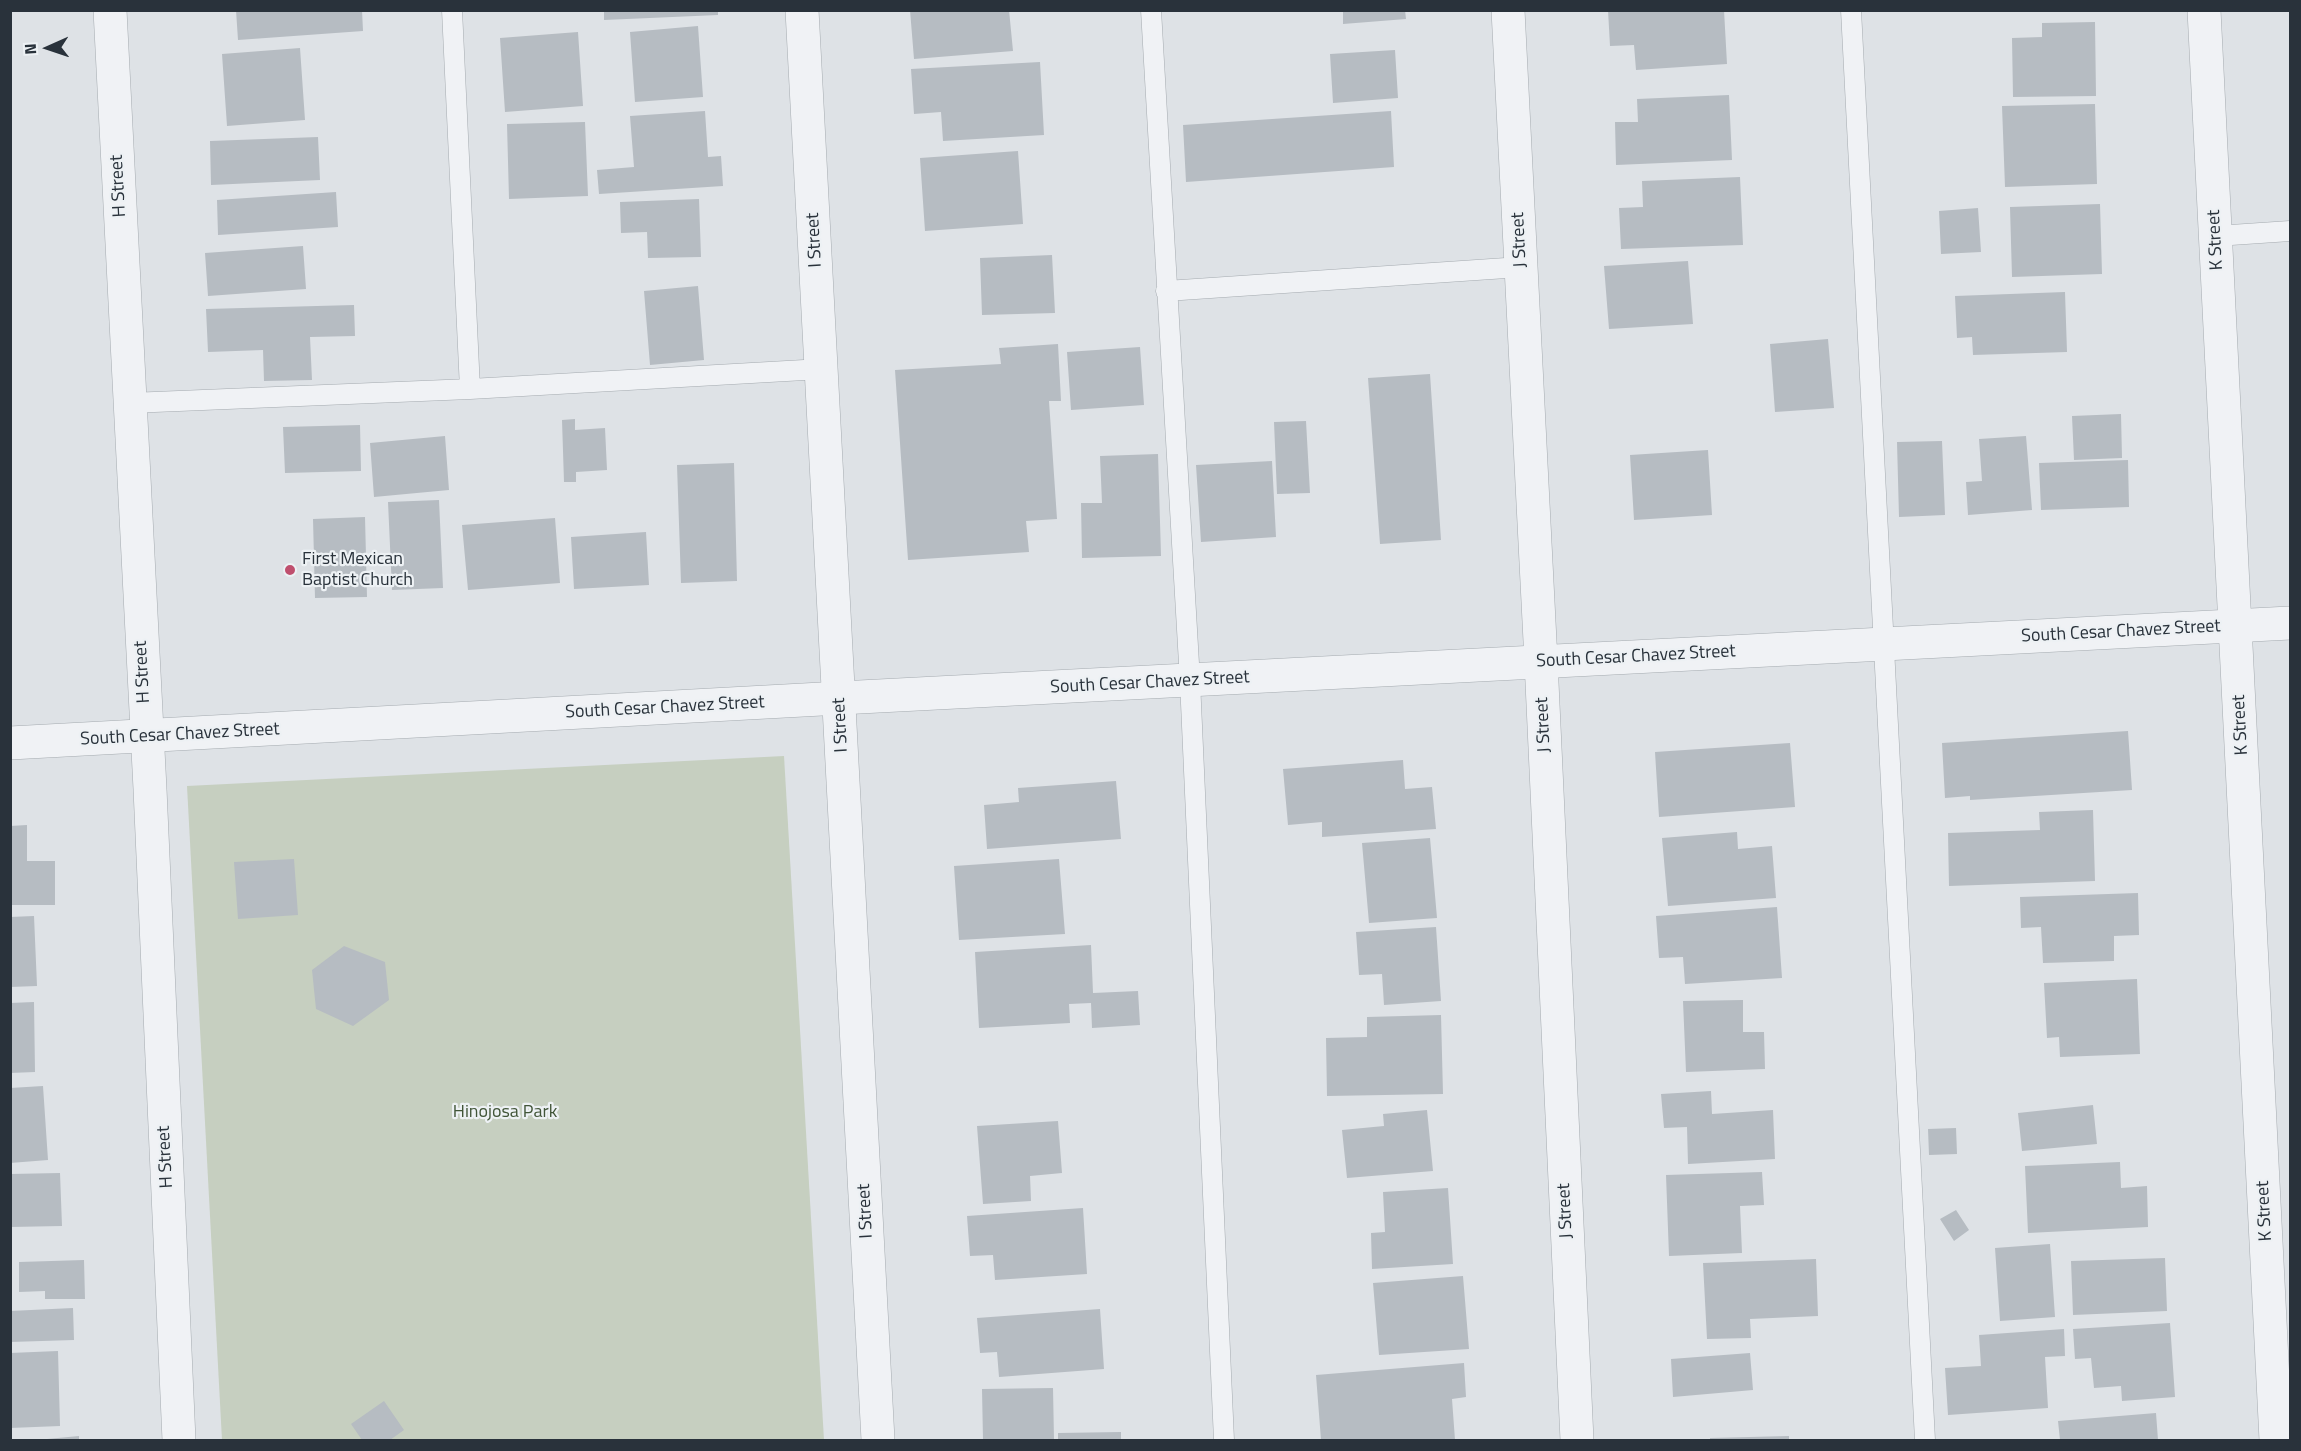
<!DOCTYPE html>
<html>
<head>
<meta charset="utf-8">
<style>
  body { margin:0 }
  #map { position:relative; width:2301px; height:1451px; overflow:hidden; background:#dee2e6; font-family:"Titillium Web",sans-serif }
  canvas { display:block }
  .frame { position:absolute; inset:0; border:12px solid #29323b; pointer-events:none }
  .north { position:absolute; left:18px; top:18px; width:60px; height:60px; -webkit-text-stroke:4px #edf1f4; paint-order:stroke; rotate:267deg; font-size:16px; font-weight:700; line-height:24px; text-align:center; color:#29323b }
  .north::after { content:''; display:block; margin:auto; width:21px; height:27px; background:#29323b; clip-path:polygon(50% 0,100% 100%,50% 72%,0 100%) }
</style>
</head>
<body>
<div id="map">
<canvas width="2301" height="1451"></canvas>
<div class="frame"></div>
<div class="north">N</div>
</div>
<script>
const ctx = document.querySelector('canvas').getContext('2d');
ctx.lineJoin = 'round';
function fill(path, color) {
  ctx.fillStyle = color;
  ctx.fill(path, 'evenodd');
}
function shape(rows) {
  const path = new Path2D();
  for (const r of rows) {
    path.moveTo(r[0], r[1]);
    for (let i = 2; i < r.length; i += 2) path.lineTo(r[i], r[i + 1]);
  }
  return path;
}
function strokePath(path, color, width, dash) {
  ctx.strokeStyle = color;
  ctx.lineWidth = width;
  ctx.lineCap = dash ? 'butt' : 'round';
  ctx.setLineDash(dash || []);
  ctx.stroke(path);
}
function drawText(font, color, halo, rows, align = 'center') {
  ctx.font = font + ' "Titillium Web",sans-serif';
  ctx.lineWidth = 4.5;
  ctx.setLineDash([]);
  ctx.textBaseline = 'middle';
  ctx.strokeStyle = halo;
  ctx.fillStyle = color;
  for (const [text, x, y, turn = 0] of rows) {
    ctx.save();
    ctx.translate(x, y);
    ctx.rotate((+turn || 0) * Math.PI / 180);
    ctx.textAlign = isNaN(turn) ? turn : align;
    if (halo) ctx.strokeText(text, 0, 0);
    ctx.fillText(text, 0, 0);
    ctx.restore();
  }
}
fill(shape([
  [784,756,824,1440,222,1440,187,786]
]), '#c6cfc0');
fill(shape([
  [236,10,362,10,363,31,238,40],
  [604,10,718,10,718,15,604,20],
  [910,10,1009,10,1013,51,914,59],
  [1343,10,1405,10,1406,19,1343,24],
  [1608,10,1724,10,1727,64,1636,70,1634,45,1610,46],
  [2095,22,2096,96,2013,97,2012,38,2042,37,2042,23],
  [698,26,703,97,635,102,630,32],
  [578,32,583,106,505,112,500,38],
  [300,48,305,120,227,126,222,54],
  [1395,50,1398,98,1333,103,1330,54],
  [1040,62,1044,135,943,141,941,112,914,114,911,69],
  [1729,95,1732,160,1616,165,1615,122,1638,122,1637,99],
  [2095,104,2097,184,2005,187,2002,106],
  [705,111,708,157,721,156,723,186,599,194,597,170,634,167,630,116],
  [1391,111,1394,167,1186,182,1183,125],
  [585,122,588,196,509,199,507,124],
  [318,137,320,180,211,185,210,141],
  [1018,151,1023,224,925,231,920,158],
  [1740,177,1743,245,1621,249,1619,208,1643,207,1642,181],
  [336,192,338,227,218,235,217,200],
  [699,199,701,257,648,258,647,232,621,233,620,202],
  [2100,204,2102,274,2012,277,2010,207],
  [1978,208,1981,252,1941,254,1939,211],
  [303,246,306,289,208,296,205,253],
  [1052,255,1055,313,982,315,980,258],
  [1688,261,1693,324,1609,329,1604,266],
  [698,286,704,360,650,365,644,291],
  [2065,292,2067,352,1973,355,1972,337,1957,338,1955,296],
  [354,305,355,336,310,337,312,380,264,381,263,350,208,352,206,309],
  [1828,339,1834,408,1775,412,1770,344],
  [1058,344,1061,401,1049,401,1057,519,1026,521,1029,552,908,560,895,370,1001,364,999,348],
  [1140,347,1144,405,1071,410,1067,352],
  [1430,374,1441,540,1380,544,1368,378],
  [2121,414,2122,458,2074,460,2072,416],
  [575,419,575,430,605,428,607,470,576,472,576,482,564,482,562,420],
  [1306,421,1310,493,1277,494,1274,422],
  [360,425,361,471,285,473,283,427],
  [445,436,449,490,374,497,370,443],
  [2026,436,2032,510,1968,515,1966,482,1982,481,1979,439],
  [1942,441,1945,515,1899,517,1897,442],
  [1708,450,1712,515,1634,520,1630,455],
  [1158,454,1161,556,1082,558,1081,503,1102,503,1100,456],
  [2128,460,2129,507,2041,510,2039,463],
  [1272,461,1276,537,1201,542,1196,465],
  [734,463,737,581,681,583,677,465],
  [439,500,443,588,392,590,388,502],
  [365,517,367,597,315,598,313,519],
  [555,518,560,583,468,590,462,525],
  [646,532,649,585,574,589,571,537],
  [2128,731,2132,790,1970,800,1970,796,1945,798,1942,743],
  [1790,743,1795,807,1659,817,1655,752],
  [1403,760,1405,789,1432,787,1436,829,1322,837,1322,822,1288,825,1283,769],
  [1116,781,1121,839,987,849,984,805,1019,802,1018,788],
  [2093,810,2095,881,1949,886,1948,833,2040,830,2039,812],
  [27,825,27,861,55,861,55,905,10,905,10,826],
  [1737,832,1738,849,1772,846,1776,898,1668,906,1662,838],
  [1430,838,1437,918,1369,923,1362,843],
  [294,859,298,915,238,919,234,862],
  [1059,859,1065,934,959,940,954,866],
  [2138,893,2139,935,2114,936,2114,961,2043,963,2041,927,2021,928,2020,897],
  [1777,907,1782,978,1685,984,1683,957,1659,958,1656,916],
  [34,916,37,986,10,987,10,917],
  [1436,927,1441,1001,1384,1005,1382,974,1359,975,1356,932],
  [1091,945,1093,993,1138,991,1140,1025,1092,1028,1091,1003,1069,1004,1070,1023,979,1028,975,952],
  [344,946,385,962,389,1000,353,1026,316,1009,312,970],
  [2137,979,2140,1054,2060,1057,2059,1037,2047,1038,2044,983],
  [1743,1000,1743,1032,1764,1032,1765,1069,1686,1072,1683,1001],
  [34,1002,35,1072,10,1073,10,1003],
  [1441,1015,1443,1094,1327,1096,1326,1038,1367,1037,1367,1017],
  [43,1086,48,1160,10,1163,10,1088],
  [1711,1091,1712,1114,1773,1110,1775,1159,1688,1164,1687,1127,1664,1128,1661,1094],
  [2093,1105,2097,1144,2022,1151,2018,1113],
  [1427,1110,1433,1171,1347,1178,1342,1130,1384,1126,1383,1114],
  [1058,1121,1062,1173,1030,1176,1031,1201,983,1204,977,1126],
  [1956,1128,1957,1154,1929,1155,1928,1129],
  [2120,1162,2121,1188,2147,1186,2148,1227,2028,1233,2025,1166],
  [1762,1172,1764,1205,1740,1206,1742,1253,1669,1256,1666,1175],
  [60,1173,62,1226,10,1227,10,1174],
  [1448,1188,1453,1264,1372,1269,1371,1233,1385,1232,1383,1192],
  [1083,1208,1087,1274,995,1280,993,1255,970,1256,967,1216],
  [1956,1210,1969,1230,1954,1241,1940,1219],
  [2050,1244,2055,1317,2000,1321,1995,1248],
  [2165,1258,2167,1311,2073,1315,2071,1261],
  [1816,1259,1818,1316,1750,1319,1751,1338,1707,1339,1703,1263],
  [84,1260,85,1299,45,1299,45,1291,19,1292,19,1262],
  [1463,1276,1469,1349,1379,1355,1373,1283],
  [73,1308,74,1340,10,1342,10,1311],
  [1100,1309,1104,1369,999,1377,997,1352,980,1353,977,1318],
  [2170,1323,2175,1397,2122,1401,2121,1386,2094,1388,2091,1358,2075,1359,2073,1329],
  [2064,1329,2065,1356,2045,1357,2048,1408,1948,1415,1945,1368,1981,1366,1979,1335],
  [58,1351,60,1426,10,1428,10,1353],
  [1750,1353,1753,1390,1673,1397,1671,1359],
  [1464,1363,1466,1397,1452,1399,1455,1440,1321,1440,1316,1375],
  [1053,1388,1054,1440,983,1440,982,1389],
  [384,1401,404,1430,390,1440,362,1440,351,1424],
  [2156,1413,2158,1440,2060,1440,2058,1421],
  [1121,1432,1121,1440,1058,1440,1058,1433],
  [79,1436,79,1440,47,1440,47,1439],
  [1789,1436,1789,1440,1710,1440,1710,1438]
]), '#b6bcc2');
const service = shape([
  [452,10,470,389],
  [1151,10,1190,681,1224,1440],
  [1851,10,1925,1440],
  [2216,236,2290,231],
  [1166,291,1521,267],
  [130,403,470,389,822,369]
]);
const minor = shape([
  [110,10,150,789,179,1440],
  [802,10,878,1440],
  [1508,10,1541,661,1577,1440]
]);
const tertiary = shape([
  [2204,10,2276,1440],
  [10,743,840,698,2290,623]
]);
strokePath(service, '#a4aaaf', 21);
strokePath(minor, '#a4aaaf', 34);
strokePath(tertiary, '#a4aaaf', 34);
strokePath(service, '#f0f2f5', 20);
strokePath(minor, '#f0f2f5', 33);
strokePath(tertiary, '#f0f2f5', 33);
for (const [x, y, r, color] of [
  [290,570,6,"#bf4f6e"]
]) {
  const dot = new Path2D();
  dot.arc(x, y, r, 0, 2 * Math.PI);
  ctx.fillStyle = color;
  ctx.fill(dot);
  strokePath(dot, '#edf1f4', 2);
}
drawText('18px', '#29323b', '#edf1f4', [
  ["H Street",119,186,-93],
  ["I Street",815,240,-93],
  ["J Street",1520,240,-93],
  ["K Street",2216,240,-93],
  ["South Cesar Chavez Street",2121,632,-3],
  ["South Cesar Chavez Street",1636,657,-3],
  ["H Street",143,672,-93],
  ["South Cesar Chavez Street",1150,683,-3],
  ["South Cesar Chavez Street",665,708,-3],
  ["I Street",841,725,-93],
  ["J Street",1544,725,-93],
  ["K Street",2241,725,-93],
  ["South Cesar Chavez Street",180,735,-3],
  ["H Street",166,1157,-93],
  ["I Street",866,1211,-93],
  ["J Street",1566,1211,-93],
  ["K Street",2265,1211,-93]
]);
drawText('18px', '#29323b', '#edf1f4', [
  ["First Mexican",302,560],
  ["Baptist Church",302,581]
], 'left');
drawText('18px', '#415538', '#edf1f4', [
  ["Hinojosa Park",505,1113]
]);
</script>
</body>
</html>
